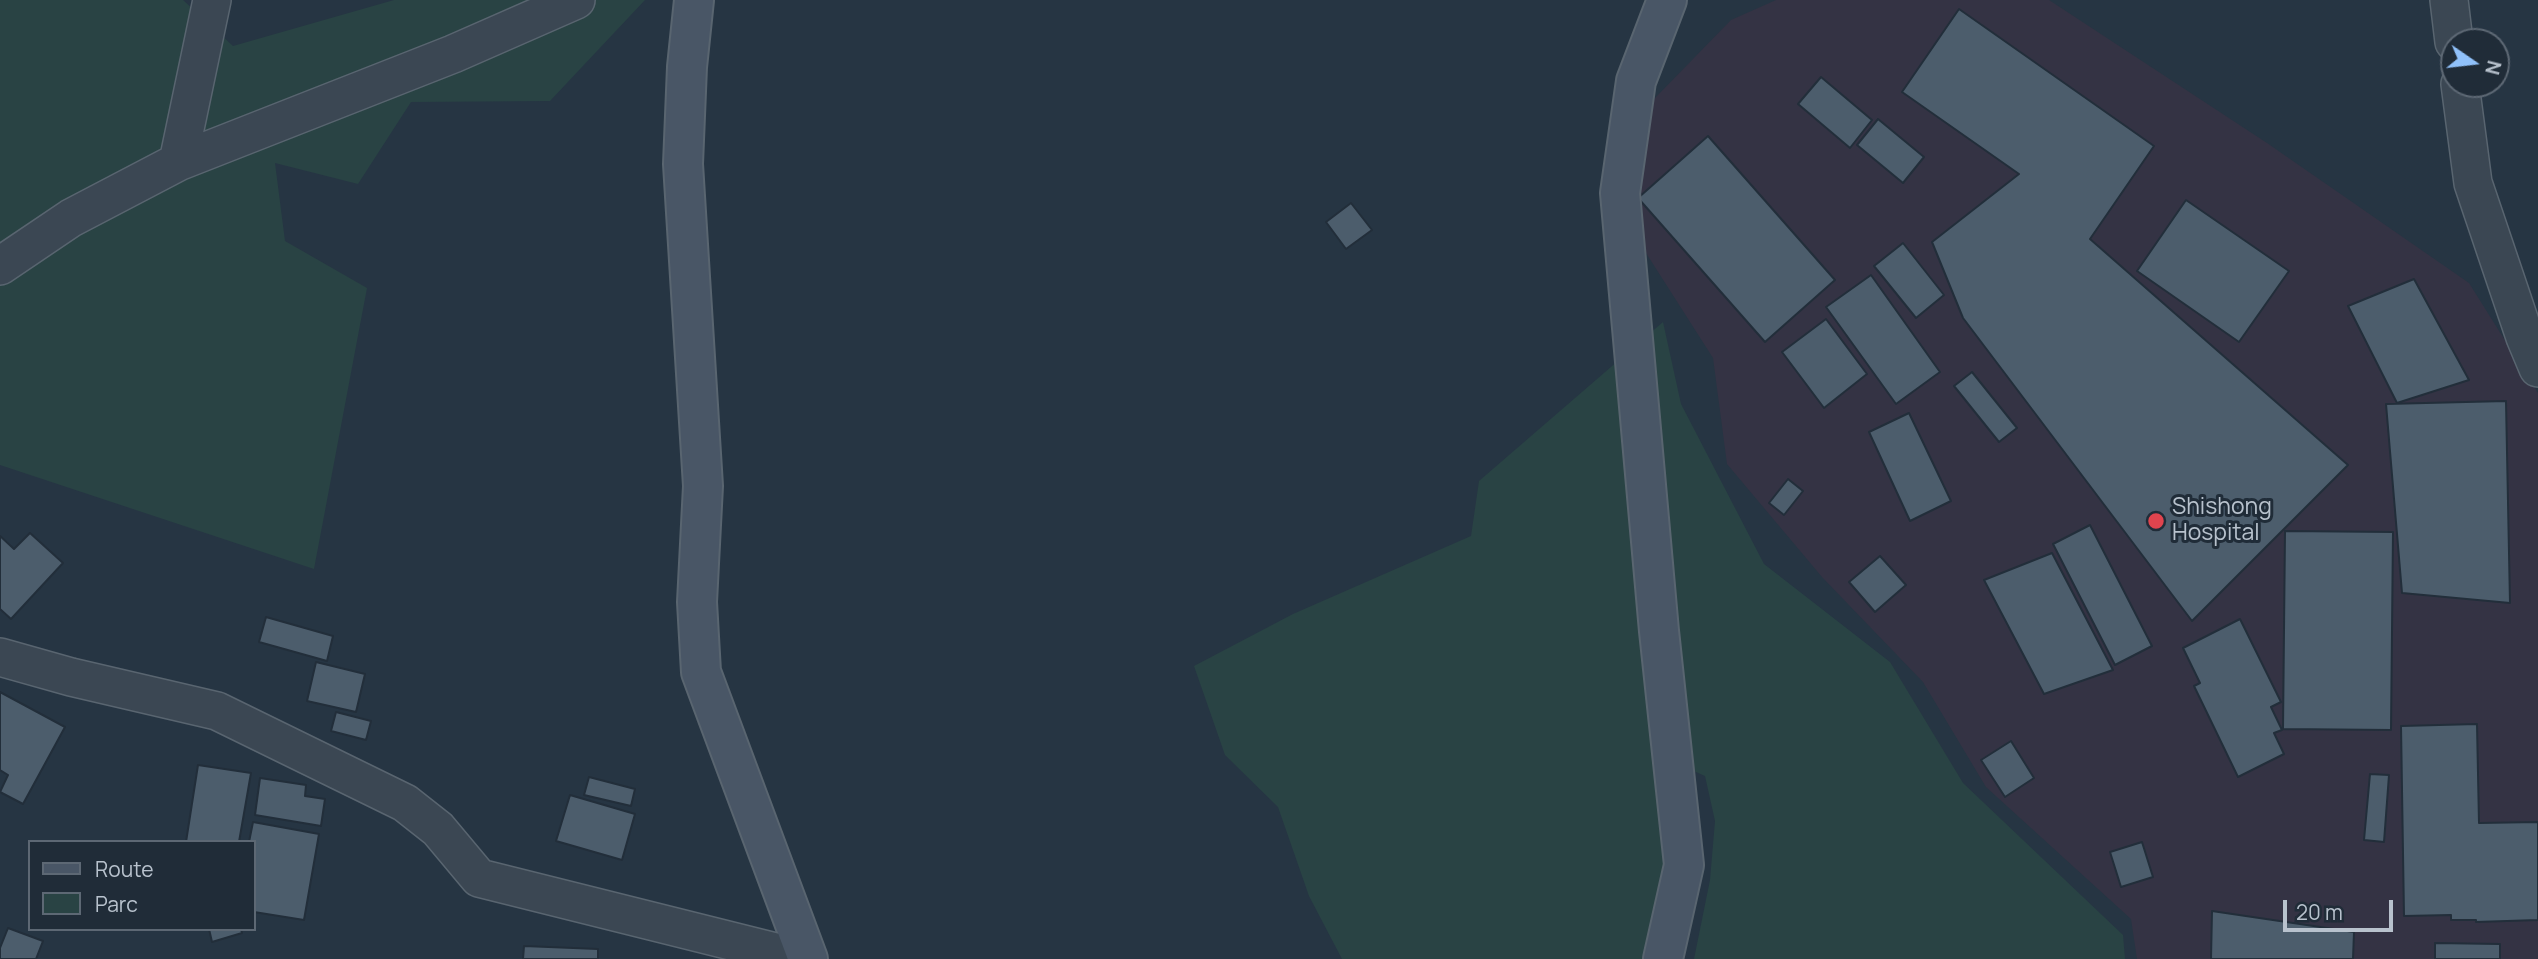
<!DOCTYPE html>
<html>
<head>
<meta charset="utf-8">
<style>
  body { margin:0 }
  #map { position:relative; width:2538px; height:959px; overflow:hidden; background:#263543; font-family:Manrope,sans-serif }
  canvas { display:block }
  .legend { position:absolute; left:28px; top:840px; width:228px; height:91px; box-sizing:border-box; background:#202c38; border:2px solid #5d6874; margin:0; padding:9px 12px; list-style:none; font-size:21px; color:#b8c2cd }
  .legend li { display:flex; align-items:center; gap:14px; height:35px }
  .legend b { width:35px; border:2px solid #5d6874 }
  .north { position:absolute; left:2440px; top:28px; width:70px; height:70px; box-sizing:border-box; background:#202c38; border:2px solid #5d6874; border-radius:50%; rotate:104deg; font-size:19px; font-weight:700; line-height:28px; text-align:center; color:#b8c2cd }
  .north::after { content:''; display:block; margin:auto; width:24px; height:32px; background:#90c1fa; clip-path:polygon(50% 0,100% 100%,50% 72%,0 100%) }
  .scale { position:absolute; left:2283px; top:900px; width:110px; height:32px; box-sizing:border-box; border:4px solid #b8c2cd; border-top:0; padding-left:9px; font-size:21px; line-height:24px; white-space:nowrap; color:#b8c2cd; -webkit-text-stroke:5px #202c38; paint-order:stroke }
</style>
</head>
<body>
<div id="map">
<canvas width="2538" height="959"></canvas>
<ul class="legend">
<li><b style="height:9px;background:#495666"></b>Route</li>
<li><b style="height:19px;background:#294344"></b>Parc</li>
</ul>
<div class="north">N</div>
<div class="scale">20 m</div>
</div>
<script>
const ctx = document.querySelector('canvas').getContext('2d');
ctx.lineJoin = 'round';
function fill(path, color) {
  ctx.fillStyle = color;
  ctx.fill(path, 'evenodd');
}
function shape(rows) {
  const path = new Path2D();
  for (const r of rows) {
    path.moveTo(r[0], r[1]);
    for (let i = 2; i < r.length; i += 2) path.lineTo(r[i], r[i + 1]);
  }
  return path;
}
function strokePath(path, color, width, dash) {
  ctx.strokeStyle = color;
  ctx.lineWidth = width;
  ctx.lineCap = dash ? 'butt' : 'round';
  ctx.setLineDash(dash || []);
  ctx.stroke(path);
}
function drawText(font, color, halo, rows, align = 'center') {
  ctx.font = font + ' Manrope,sans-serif';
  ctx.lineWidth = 6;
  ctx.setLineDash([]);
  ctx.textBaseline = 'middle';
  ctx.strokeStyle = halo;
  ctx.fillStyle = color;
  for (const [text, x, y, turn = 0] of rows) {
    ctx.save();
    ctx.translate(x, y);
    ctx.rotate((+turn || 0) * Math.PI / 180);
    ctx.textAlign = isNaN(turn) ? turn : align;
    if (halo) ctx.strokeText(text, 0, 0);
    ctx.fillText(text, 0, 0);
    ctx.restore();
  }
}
fill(shape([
  [1776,0,2049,0,2267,143,2469,283,2538,393,2538,959,2137,959,2131,919,1986,787,1923,682,1822,577,1727,464,1713,358,1616,206,1655,98,1731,20]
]), '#343344');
fill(shape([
  [0,0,183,0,233,46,394,0,645,0,550,101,411,102,358,184,275,163,285,241,367,288,314,569,0,465],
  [1663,322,1681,404,1764,564,1890,662,1963,783,2123,935,2125,959,1694,959,1710,880,1715,821,1705,776,1658,755,1655,788,1671,889,1643,959,1342,959,1309,896,1278,807,1225,755,1194,666,1293,614,1471,536,1479,481]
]), '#294344');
const building = shape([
  [1959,9,2154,146,2090,239,2348,465,2192,621,1963,318,1932,242,2019,174,1902,92,1959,9],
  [1821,77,1872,120,1850,148,1798,104,1821,77],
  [1878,119,1924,157,1903,183,1857,145,1878,119],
  [1708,136,1835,280,1765,342,1638,198,1708,136],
  [2186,200,2289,271,2239,342,2137,271,2186,200],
  [1351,203,1372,230,1346,249,1326,222,1351,203],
  [1903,243,1944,295,1916,318,1874,266,1903,243],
  [1871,275,1940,372,1896,404,1826,307,1871,275],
  [2414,279,2469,380,2397,403,2348,306,2414,279],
  [1826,319,1867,374,1824,408,1782,352,1826,319],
  [1972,372,2017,428,1999,442,1954,386,1972,372],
  [2506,401,2510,603,2402,593,2386,404,2506,401],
  [1909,413,1951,501,1910,521,1869,432,1909,413],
  [1788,479,1803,491,1784,515,1769,503,1788,479],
  [2090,525,2152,646,2115,665,2053,544,2090,525],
  [2285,531,2393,532,2391,730,2283,729,2285,531],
  [30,533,63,563,11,619,0,609,0,536,14,549,30,533],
  [2052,553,2113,670,2044,694,1984,580,2052,553],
  [1880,556,1906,585,1875,612,1849,582,1880,556],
  [266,617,333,636,327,661,259,642,266,617],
  [2240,619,2281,702,2271,707,2282,730,2274,733,2284,754,2238,777,2194,686,2200,683,2183,648,2240,619],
  [316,662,365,674,356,712,307,701,316,662],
  [0,692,65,727,23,804,0,792,8,775,0,770,0,692],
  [336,712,371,721,366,740,331,731,336,712],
  [2477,724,2479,823,2538,822,2538,920,2476,922,2476,920,2451,920,2451,915,2404,916,2401,726,2477,724],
  [2011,741,2034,778,2005,797,1981,760,2011,741],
  [198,765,251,773,239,842,186,842,198,765],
  [2370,774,2389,775,2384,842,2364,840,2370,774],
  [589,777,635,789,631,806,584,795,589,777],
  [260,778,306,785,305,796,325,799,321,826,255,815,260,778],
  [570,795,635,814,622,860,556,841,570,795],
  [253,822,319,834,304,920,254,912,254,842,249,842,253,822],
  [2142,842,2153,877,2121,887,2110,852,2142,842],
  [2212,911,2354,932,2353,959,2211,959,2212,911],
  [8,928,43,941,36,959,0,959,0,948,8,928],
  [209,929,241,929,242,933,212,942,209,929],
  [2435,943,2500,944,2500,959,2435,959,2435,943],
  [524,946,598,949,598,959,523,959,524,946]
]);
fill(building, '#4c5d6c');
strokePath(building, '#222e3a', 2);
const street = shape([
  [2449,0,2454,42],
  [2460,84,2473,183,2525,337,2538,368],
  [178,162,212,0],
  [0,266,71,218,178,162,453,54,576,0],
  [0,657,71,677,217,711,405,803,438,829,479,878,803,959]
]);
const secondary = shape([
  [694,0,687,67,683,164,703,486,697,602,701,672,808,959],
  [1663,959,1684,865,1659,631,1620,193,1636,81,1667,0]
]);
strokePath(street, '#596570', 40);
strokePath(secondary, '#596570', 42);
strokePath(street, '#3b4753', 37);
strokePath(secondary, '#495666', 38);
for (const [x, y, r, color] of [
  [2156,521,9,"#e0444e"]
]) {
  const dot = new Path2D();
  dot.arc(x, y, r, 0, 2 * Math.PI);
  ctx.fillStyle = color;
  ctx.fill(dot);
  strokePath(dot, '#202c38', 2.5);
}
drawText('23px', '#b8c2cd', '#202c38', [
  ["Shishong",2172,508],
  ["Hospital",2172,534]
], 'left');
</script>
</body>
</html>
